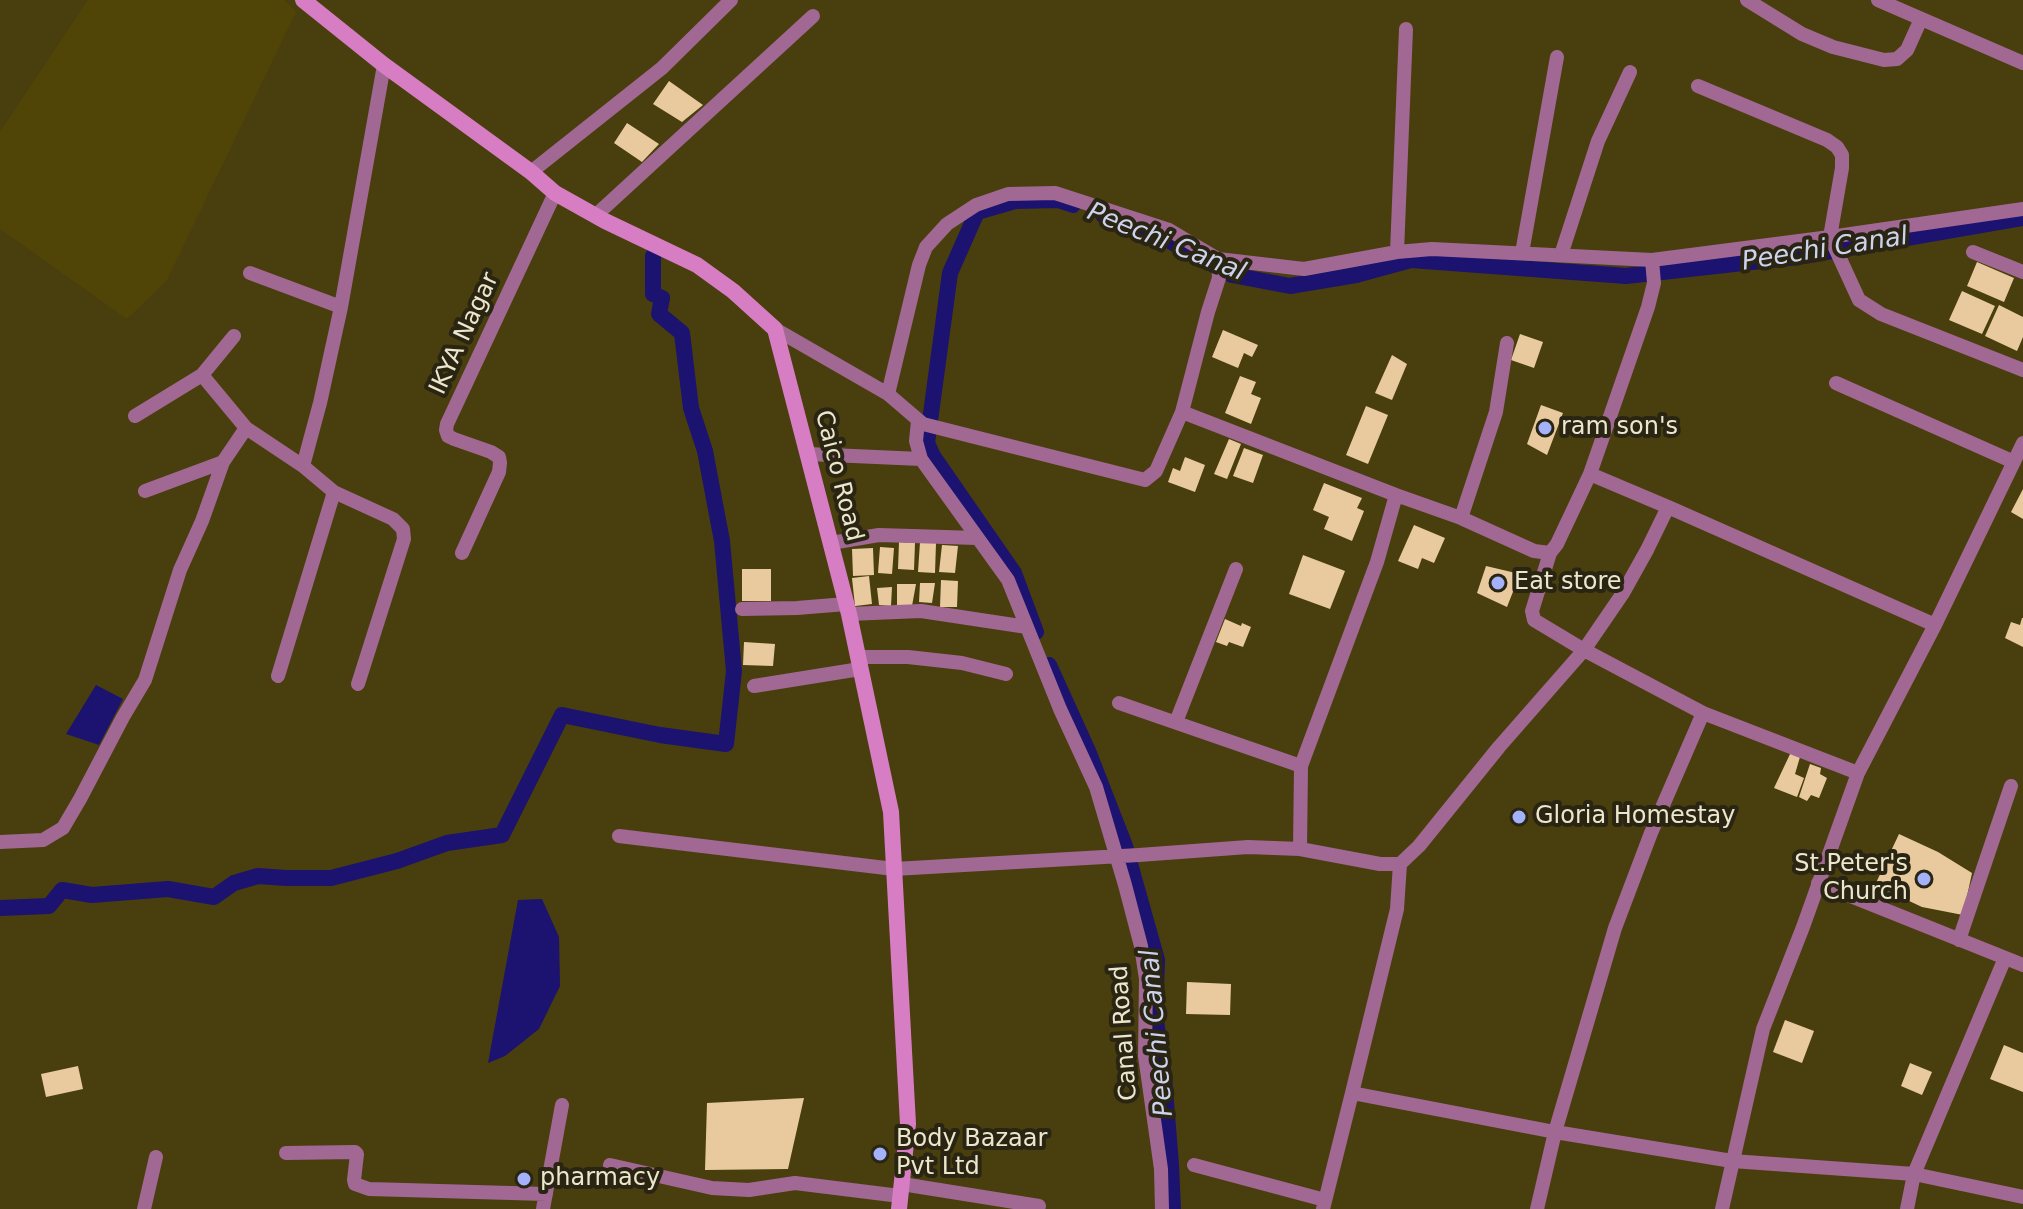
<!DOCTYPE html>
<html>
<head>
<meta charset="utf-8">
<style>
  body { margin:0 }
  canvas { display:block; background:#493e0d }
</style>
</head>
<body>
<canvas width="2023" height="1209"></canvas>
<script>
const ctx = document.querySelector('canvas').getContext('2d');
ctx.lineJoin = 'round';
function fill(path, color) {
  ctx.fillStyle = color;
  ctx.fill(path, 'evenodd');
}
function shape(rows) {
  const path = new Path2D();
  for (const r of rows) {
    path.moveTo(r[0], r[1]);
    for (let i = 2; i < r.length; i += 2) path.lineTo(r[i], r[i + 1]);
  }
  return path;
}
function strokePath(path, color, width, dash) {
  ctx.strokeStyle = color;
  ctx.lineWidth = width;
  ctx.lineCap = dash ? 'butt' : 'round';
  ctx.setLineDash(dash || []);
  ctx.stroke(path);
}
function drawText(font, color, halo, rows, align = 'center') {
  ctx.font = font + ' "DejaVu Sans",sans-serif';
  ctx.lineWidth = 8;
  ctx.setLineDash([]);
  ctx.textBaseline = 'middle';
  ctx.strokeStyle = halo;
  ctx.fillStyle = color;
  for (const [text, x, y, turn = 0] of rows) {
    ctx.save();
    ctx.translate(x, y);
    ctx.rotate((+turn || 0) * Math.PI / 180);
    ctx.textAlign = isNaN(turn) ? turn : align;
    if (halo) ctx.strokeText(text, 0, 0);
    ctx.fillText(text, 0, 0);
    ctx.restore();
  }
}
fill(shape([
  [88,0,284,0,296,12,167,280,127,319,0,229,0,132]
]), '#514407');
fill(shape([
  [96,685,123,699,99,745,66,734],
  [542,899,559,937,560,986,539,1029,505,1056,488,1063,518,900]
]), '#1c126f');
strokePath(shape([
  [1103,215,1168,240,1232,275,1290,286,1356,275,1411,260,1626,276,1797,257,2023,218],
  [1036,632,1014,573,933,456,927,443,950,273,977,212,1015,201,1058,200,1073,205],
  [1049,665,1088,751,1125,846,1157,960,1155,1013,1164,1077,1171,1165,1173,1209],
  [0,908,49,906,62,890,92,895,168,889,214,897,234,883,258,876,286,878,331,878,397,861,447,843,502,835,562,715,660,735,726,744,734,671,722,541,705,451,691,408,682,333,659,314,662,298,653,294,653,256]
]), '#1c126f', 16);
fill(shape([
  [669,81,703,105,682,122,653,104],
  [627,123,659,144,642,162,614,143],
  [1977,262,2014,278,2004,302,1967,286],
  [1962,291,1995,306,1982,334,1949,320],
  [1999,305,2023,317,2023,337,2017,351,1985,336],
  [1223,330,1258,345,1252,357,1244,353,1238,368,1212,357],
  [1520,334,1543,342,1534,368,1511,360],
  [1392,355,1407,364,1392,400,1375,393],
  [1240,376,1256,382,1251,394,1261,398,1251,424,1225,413],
  [1541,405,1563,413,1547,455,1527,444],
  [1366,406,1388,415,1368,464,1346,455],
  [1229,439,1241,444,1227,479,1214,474],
  [1244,448,1263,455,1253,483,1233,476],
  [1185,457,1205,465,1195,492,1168,482,1173,468,1180,471],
  [1324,483,1362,498,1357,508,1364,511,1352,541,1324,529,1329,517,1313,510],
  [2023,489,2023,519,2011,512],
  [1414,525,1445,538,1434,563,1422,558,1418,569,1398,561],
  [899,542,915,543,914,570,898,569],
  [920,542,936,543,935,573,918,572],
  [942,545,958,546,955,573,939,572],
  [880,547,894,548,892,574,878,573],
  [873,548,874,575,853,576,852,549],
  [1303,555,1345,571,1330,609,1289,594],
  [1486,566,1520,574,1507,607,1477,593],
  [742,569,771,569,771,601,742,601],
  [869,576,872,604,855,606,852,578],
  [941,580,958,581,957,607,940,607],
  [920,583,935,583,932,603,919,602],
  [897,584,916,584,912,606,897,605],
  [892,587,891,606,879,605,877,588],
  [2022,618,2023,618,2023,647,2005,638,2011,622,2020,625],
  [1225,619,1241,626,1242,623,1251,627,1243,647,1229,642,1227,646,1216,642],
  [744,642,775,644,773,666,743,665],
  [1791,752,1800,757,1795,774,1804,778,1797,797,1774,788],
  [1810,764,1821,768,1820,774,1827,778,1819,798,1811,795,1807,801,1799,797],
  [1899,834,1938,852,1972,873,1963,915,1922,907,1875,885],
  [1187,982,1231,984,1230,1015,1186,1014],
  [1785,1020,1814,1031,1802,1063,1773,1052],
  [2004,1045,2023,1053,2023,1092,1990,1079],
  [1910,1063,1932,1072,1922,1095,1901,1086],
  [78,1066,83,1089,46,1097,41,1074],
  [804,1098,788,1169,705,1170,707,1103]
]), '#e9ca9f');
strokePath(shape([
  [1747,0,1802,34,1833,47,1884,60,1897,59,1907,50,1921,19],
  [1878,0,2023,63],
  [1698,86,1827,140,1837,147,1842,155,1842,168,1830,237,1859,300,1881,314,2023,370],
  [531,172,662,68,731,0],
  [595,216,813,16],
  [1397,252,1406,29],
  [1973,252,2023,272],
  [1522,253,1557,57],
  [1561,255,1598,141,1630,72],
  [1652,260,1830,237,2023,209],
  [250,273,341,307],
  [775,329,888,394,923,424,1145,480,1156,471,1182,412,1208,312,1219,278,1218,259],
  [202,375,234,336],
  [1836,383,2014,462],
  [888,394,919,265,926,247,947,224,976,205,1008,194,1055,193,1169,230,1218,259,1304,269,1397,252,1432,249,1652,260,1654,283,1648,307,1590,474,1668,507,1647,550,1623,593,1584,650,1534,620,1532,611,1550,553],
  [135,416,202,375,246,428,303,466],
  [918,421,916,441,921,459],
  [808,454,921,459,1008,580,1060,709,1096,787,1125,885,1141,946,1146,979,1145,1056,1161,1169,1162,1209],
  [145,491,223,462,246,428],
  [334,492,393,519,403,529,404,539,358,684],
  [1396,495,1461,518,1534,551,1550,553,1557,544,1590,474],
  [1668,507,1935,625],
  [1461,518,1496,412,1507,343],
  [831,543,879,535,977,538],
  [462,553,499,472,500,463,499,457,491,452,454,439,448,436,446,430,447,424,555,193],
  [742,609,797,608,846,604],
  [849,614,921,611,1027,627],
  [858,657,908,657,962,663,1006,674],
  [278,676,334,492,303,466,320,403,341,307,384,65],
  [754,686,860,669],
  [1119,703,1301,766,1377,562,1396,495,1182,412],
  [1703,713,1858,773],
  [1176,722,1236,569],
  [619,836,894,869,1139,855,1248,847,1300,849,1380,864,1400,864],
  [0,842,43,840,63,828,80,799,123,717,145,680,180,570,202,521,223,462],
  [1300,849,1301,766],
  [1818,883,2023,965],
  [1959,940,2011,786],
  [2005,958,1914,1174,2023,1197],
  [1352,1093,1397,909,1400,864,1419,846,1499,747,1584,650,1703,713,1651,833,1615,928,1555,1132,1537,1209],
  [286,1153,355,1152,357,1154,354,1180,355,1184,369,1189,546,1194],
  [610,1165,712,1188,749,1190,795,1183,900,1196],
  [1194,1165,1325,1200],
  [902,1184,1039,1206],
  [144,1209,156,1157],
  [543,1209,562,1105],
  [1323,1209,1352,1093,1555,1132,1732,1161,1914,1174,1907,1209],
  [1722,1209,1763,1029,1803,927,1858,773,1935,625,2023,443]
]), '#a16893', 14);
strokePath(shape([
  [303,0,384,65,531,172,555,193,605,221,697,265,733,291,775,329,849,614,891,812,908,1124,899,1209]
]), '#d77dc3', 16);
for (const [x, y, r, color] of [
  [1545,428,8,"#a4b2fc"],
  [1498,583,8,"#a4b2fc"],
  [1519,817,8,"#a4b2fc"],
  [1924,879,8,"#a4b2fc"],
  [880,1154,8,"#a4b2fc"],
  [524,1179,8,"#a4b2fc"]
]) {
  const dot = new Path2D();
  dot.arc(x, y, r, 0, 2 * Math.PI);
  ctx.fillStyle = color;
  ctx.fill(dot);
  strokePath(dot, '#2a2512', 3);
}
drawText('24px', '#ece6cd', '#2a2512', [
  ["IKYA Nagar",465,334,-65],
  ["Caico Road",838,476,76],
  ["Canal Road",1125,1033,-94]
]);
drawText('24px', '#ece6cd', '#2a2512', [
  ["ram son's",1561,428],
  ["Eat store",1514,583],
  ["Gloria Homestay",1535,817],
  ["St.Peter's",1908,865,"right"],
  ["Church",1908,893,"right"],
  ["Body Bazaar",896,1140],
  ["Pvt Ltd",896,1168],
  ["pharmacy",540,1179]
], 'left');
drawText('italic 26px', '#cdd3ec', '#2a2512', [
  ["Peechi Canal",1166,243,22],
  ["Peechi Canal",1825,250,-9],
  ["Peechi Canal",1158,1033,-95]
]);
</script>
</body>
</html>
